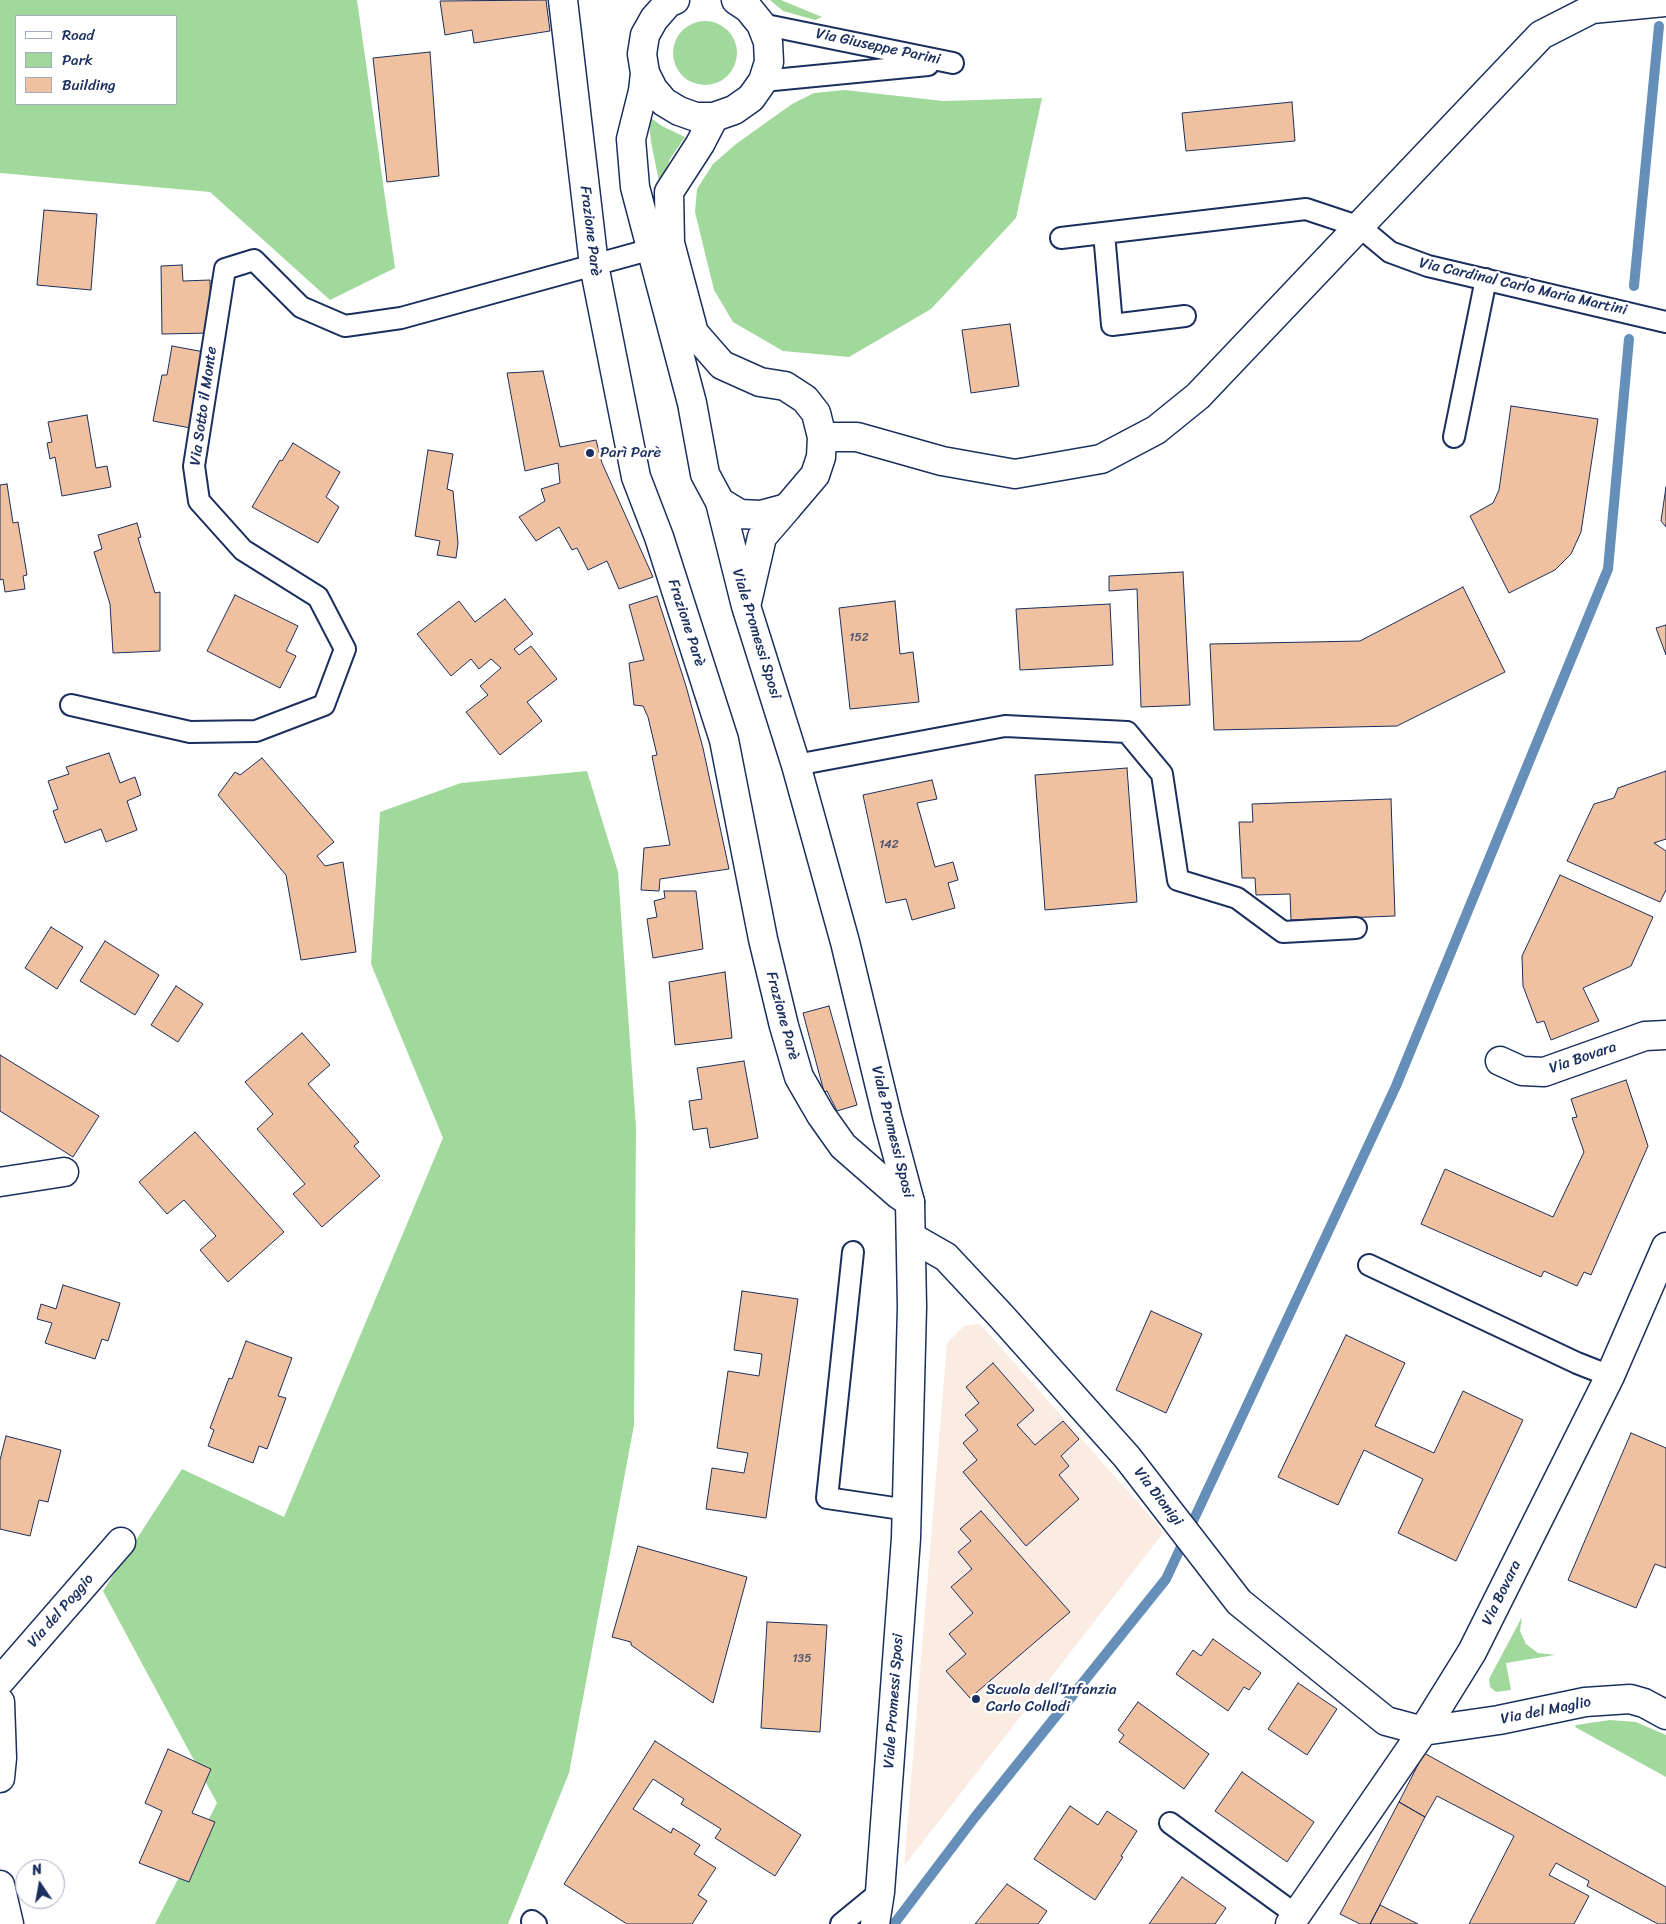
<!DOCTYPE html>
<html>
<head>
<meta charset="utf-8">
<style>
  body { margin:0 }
  #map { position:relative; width:1666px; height:1924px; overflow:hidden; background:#fff; font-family:Sriracha,sans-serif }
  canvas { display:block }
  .legend { position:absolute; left:15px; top:15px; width:162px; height:90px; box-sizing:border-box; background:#fff; border:1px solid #a4acbf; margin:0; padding:6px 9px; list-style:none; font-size:15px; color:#1b2f5e }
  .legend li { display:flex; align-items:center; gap:10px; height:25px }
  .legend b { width:25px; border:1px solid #a4acbf }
  .north { position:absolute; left:15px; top:1859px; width:50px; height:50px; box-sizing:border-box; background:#fff; border:1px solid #a4acbf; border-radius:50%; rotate:348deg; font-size:14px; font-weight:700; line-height:20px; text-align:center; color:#1b2f5e }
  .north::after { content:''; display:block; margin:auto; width:18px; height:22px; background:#1b2f5e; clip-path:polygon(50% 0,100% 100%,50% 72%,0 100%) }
</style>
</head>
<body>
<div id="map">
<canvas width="1666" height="1924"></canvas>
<ul class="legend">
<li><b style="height:6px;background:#fff"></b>Road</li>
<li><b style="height:14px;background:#a1d99d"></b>Park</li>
<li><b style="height:14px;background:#f0c1a0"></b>Building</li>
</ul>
<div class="north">N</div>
</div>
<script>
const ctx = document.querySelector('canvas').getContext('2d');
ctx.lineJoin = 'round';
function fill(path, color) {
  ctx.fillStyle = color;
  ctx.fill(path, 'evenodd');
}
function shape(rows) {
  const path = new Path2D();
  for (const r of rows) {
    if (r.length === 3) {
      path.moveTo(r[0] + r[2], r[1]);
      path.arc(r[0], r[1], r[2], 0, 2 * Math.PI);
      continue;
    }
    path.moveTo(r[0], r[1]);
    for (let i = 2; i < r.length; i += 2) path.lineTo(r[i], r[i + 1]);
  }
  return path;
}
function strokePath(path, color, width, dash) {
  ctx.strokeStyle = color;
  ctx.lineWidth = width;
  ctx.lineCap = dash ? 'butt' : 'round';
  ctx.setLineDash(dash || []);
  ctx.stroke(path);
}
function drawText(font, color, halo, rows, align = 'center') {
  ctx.font = font + ' Sriracha,sans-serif';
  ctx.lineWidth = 4.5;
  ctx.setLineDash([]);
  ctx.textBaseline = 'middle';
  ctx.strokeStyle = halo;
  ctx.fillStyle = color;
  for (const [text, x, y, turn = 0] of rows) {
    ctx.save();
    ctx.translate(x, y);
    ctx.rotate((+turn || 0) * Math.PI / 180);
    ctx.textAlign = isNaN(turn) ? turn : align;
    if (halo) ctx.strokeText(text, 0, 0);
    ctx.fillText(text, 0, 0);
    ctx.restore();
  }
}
fill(shape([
  [980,1324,1164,1532,904,1866,947,1343,964,1326]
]), '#faece2');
fill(shape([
  [0,0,357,0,395,268,330,300,210,192,0,173],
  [16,16,176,16,176,104,16,104],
  [770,0,781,0,822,17,815,20,783,11],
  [705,53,32],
  [845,90,943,101,1042,98,1016,218,931,309,849,357,783,351,733,322,714,290,695,212,697,189,713,164,736,144,792,104,814,93],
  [651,118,662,126,685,137,670,159,662,181,659,181,651,142,649,119],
  [587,771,618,872,636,1127,634,1425,569,1773,508,1924,155,1924,217,1803,103,1591,182,1469,284,1517,443,1138,371,964,380,812,461,783],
  [1522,1617,1520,1631,1526,1644,1538,1653,1555,1655,1506,1663,1511,1690,1496,1692,1490,1687,1489,1679],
  [1610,1720,1636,1722,1666,1735,1666,1777,1575,1727,1576,1725]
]), '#a1d99d');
strokePath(shape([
  [1634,286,1659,26],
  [894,1924,975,1817,1166,1579,1396,1086,1608,569,1629,339]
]), '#658fb9', 10);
const building = shape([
  [546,0,550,31,474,43,472,30,445,35,440,1,546,0],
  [430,52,439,176,387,182,373,58,430,52],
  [1292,102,1295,141,1186,151,1182,113,1292,102],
  [44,210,97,214,91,290,37,285,44,210],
  [182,265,183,281,210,280,211,333,162,334,161,266,182,265],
  [1010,324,1019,386,971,393,962,330,1010,324],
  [172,346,210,353,196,429,153,421,162,375,167,375,172,346],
  [543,371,560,447,596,440,602,463,653,577,619,589,607,561,588,570,577,548,572,550,559,527,536,541,519,517,545,501,541,489,560,483,558,463,525,471,507,373,543,371],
  [1511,406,1598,419,1581,532,1571,554,1555,570,1509,593,1470,516,1493,503,1499,490,1511,406],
  [87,415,96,468,107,466,111,487,62,496,55,457,50,459,47,443,52,442,48,422,87,415],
  [293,443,340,472,326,497,339,507,318,543,252,507,280,460,282,461,293,443],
  [428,450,453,454,447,489,453,491,458,543,456,558,437,555,440,541,415,536,428,450],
  [7,484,13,523,18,522,27,575,23,576,25,589,5,592,3,579,0,580,0,485,7,484],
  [1666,487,1666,527,1661,521,1666,487],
  [137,523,141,537,138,538,155,593,160,592,160,651,113,653,110,604,94,552,102,549,98,535,137,523],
  [1183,572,1190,705,1141,707,1137,589,1109,591,1109,576,1183,572],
  [1463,587,1505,672,1397,726,1214,730,1210,644,1360,641,1463,587],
  [235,595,298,626,286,651,296,656,280,688,207,651,235,595],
  [657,596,686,686,703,748,729,869,660,879,659,891,641,890,644,848,670,845,652,756,657,755,648,717,643,706,634,705,629,663,644,660,629,605,657,596],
  [505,599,533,634,514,649,519,655,531,646,557,679,527,702,542,721,500,755,466,712,488,695,480,686,501,668,491,659,479,669,471,659,451,676,417,634,459,601,475,622,505,599],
  [895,601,900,654,913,652,919,702,850,709,839,608,895,601],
  [1110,604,1113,665,1020,670,1016,609,1110,604],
  [1666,625,1666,655,1656,628,1666,625],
  [109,753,120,783,135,777,141,795,127,801,137,830,106,842,101,829,65,843,53,811,58,809,48,781,69,774,66,767,109,753],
  [262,758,334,842,317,856,325,866,343,862,356,952,301,960,286,875,218,795,235,772,240,775,262,758],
  [1127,768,1137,902,1045,910,1035,775,1127,768],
  [1666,771,1666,839,1654,843,1666,851,1666,890,1660,902,1567,861,1594,804,1614,798,1618,788,1666,771],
  [932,780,937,799,917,803,935,867,953,862,958,880,948,883,955,908,912,920,906,899,886,903,863,795,932,780],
  [1391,799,1395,916,1291,920,1290,894,1256,895,1255,878,1242,878,1239,822,1253,822,1252,804,1391,799],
  [1560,875,1653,917,1631,966,1583,988,1599,1021,1551,1040,1544,1021,1537,1023,1523,986,1522,956,1560,875],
  [664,891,696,891,703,949,653,958,647,919,657,917,654,901,665,898,664,891],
  [51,927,83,947,57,989,25,968,51,927],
  [105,941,159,975,135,1015,80,981,105,941],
  [725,972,732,1038,675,1045,669,982,725,972],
  [176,986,203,1004,178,1042,151,1025,176,986],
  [829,1006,857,1105,837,1111,827,1091,824,1092,803,1013,829,1006],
  [302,1033,330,1065,308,1084,359,1142,354,1146,380,1176,322,1227,293,1194,305,1184,257,1129,273,1114,245,1082,302,1033],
  [0,1055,99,1116,73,1157,0,1111,0,1055],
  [744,1061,758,1138,710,1148,707,1128,693,1130,689,1101,702,1099,697,1068,744,1061],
  [1626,1080,1648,1146,1591,1275,1584,1272,1577,1286,1544,1271,1541,1277,1421,1224,1445,1169,1553,1217,1584,1152,1572,1118,1577,1117,1571,1099,1626,1080],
  [195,1132,284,1232,228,1282,200,1250,216,1236,184,1200,167,1214,139,1182,195,1132],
  [63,1285,120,1303,108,1341,102,1339,95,1359,45,1343,52,1323,37,1319,41,1304,56,1309,63,1285],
  [742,1291,798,1299,766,1518,706,1509,712,1468,744,1473,748,1453,717,1448,728,1371,759,1376,762,1354,734,1350,742,1291],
  [1151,1311,1202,1334,1166,1413,1116,1390,1151,1311],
  [1346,1335,1405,1363,1375,1426,1434,1453,1463,1391,1523,1420,1456,1561,1398,1533,1423,1479,1364,1450,1338,1505,1278,1477,1346,1335],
  [246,1341,292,1358,278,1396,286,1398,267,1449,259,1446,253,1463,208,1446,214,1430,210,1428,229,1378,232,1379,246,1341],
  [993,1363,1034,1410,1017,1425,1035,1445,1063,1421,1079,1439,1061,1456,1069,1466,1059,1475,1079,1499,1026,1546,963,1472,977,1460,963,1443,978,1430,965,1415,979,1403,966,1387,993,1363],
  [1631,1433,1666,1448,1666,1568,1655,1564,1636,1608,1568,1580,1631,1433],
  [6,1436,61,1450,48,1502,39,1500,30,1536,0,1529,0,1460,6,1436],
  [981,1511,1070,1612,970,1698,946,1671,966,1654,949,1634,973,1613,951,1587,972,1569,958,1552,971,1541,960,1529,981,1511],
  [638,1546,747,1577,713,1703,631,1645,631,1642,612,1637,638,1546],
  [767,1622,827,1625,820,1732,761,1728,767,1622],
  [1213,1639,1261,1673,1249,1690,1244,1687,1228,1711,1176,1674,1193,1650,1201,1656,1213,1639],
  [1298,1683,1337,1709,1307,1755,1268,1729,1298,1683],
  [1138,1702,1209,1754,1184,1789,1119,1742,1124,1735,1118,1730,1138,1702],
  [655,1741,801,1835,775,1876,715,1838,721,1829,681,1804,684,1799,653,1779,633,1809,671,1833,673,1828,700,1845,694,1854,716,1868,698,1895,707,1901,692,1924,627,1924,564,1884,655,1741],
  [168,1749,211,1769,192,1813,215,1822,189,1882,139,1863,162,1811,145,1803,168,1749],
  [1424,1753,1666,1887,1666,1924,1658,1924,1587,1886,1589,1881,1556,1863,1549,1875,1589,1896,1574,1924,1469,1924,1514,1836,1437,1796,1425,1817,1399,1802,1424,1753],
  [1242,1772,1314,1822,1287,1862,1215,1811,1242,1772],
  [1399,1802,1425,1817,1370,1924,1360,1924,1340,1914,1399,1802],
  [1070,1806,1098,1825,1107,1811,1137,1831,1121,1856,1123,1857,1095,1900,1034,1859,1070,1806],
  [1182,1877,1226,1908,1215,1924,1149,1924,1182,1877],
  [1007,1884,1047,1911,1038,1924,975,1924,1007,1884],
  [1380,1905,1418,1924,1370,1924,1380,1905]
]);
fill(building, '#f0c1a0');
strokePath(building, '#1b2f5e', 1);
const service = shape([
  [761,24,953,63],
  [763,81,928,65],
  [1104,233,1112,325,1185,316],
  [1061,238,1306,209,1360,227,1390,252,1428,266,1666,322],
  [1454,437,1486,279],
  [71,705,190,732,256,731,324,705,345,649,318,597,243,550,199,501,194,466,225,269,254,260,301,307,345,326,401,318,652,249],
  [796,765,1005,726,1127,732,1162,774,1178,880,1237,898,1283,932,1356,928],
  [853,1252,827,1498,908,1510],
  [1369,1265,1577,1363,1610,1376],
  [1170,1823,1295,1914],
  [532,1921,536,1924],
  [841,1924,880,1892]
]);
const minor = shape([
  [563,0,594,265,636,477,659,537,724,740,763,939,784,1026,799,1077,821,1115,843,1146,898,1194,910,1202],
  [1500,1061,1522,1071,1544,1072,1645,1036,1666,1035],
  [0,1182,64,1172],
  [911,1237,946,1257,1002,1317,1127,1457,1239,1602,1386,1721,1423,1731,1499,1720,1585,1702,1630,1699,1644,1703,1666,1715],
  [0,1681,121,1542],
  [0,1702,2,1758,0,1778],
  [0,1885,9,1924],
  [1290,1924,1423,1731,1472,1652,1610,1376,1666,1247]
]);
const secondary = shape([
  [675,0,668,3,654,19,645,35,642,54,645,73,653,89,664,102,679,111,696,117,714,117,734,110,751,98,763,81,769,62,768,42,761,24,748,8,736,0],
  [645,73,643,91,631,139,635,187,692,403,705,474,720,502,740,514,761,515,787,508,815,475,821,457,822,437,816,413,805,399,785,386,760,382,722,365,694,333,670,243,669,192,700,144,714,117],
  [822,437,857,437,942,461,1015,474,1101,459,1156,430,1198,396,1541,35,1592,9,1666,2],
  [720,502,746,606,796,765,845,942,887,1116,910,1202,912,1307,906,1538,880,1892,875,1924],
  [747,602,762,537,787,508]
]);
strokePath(service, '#1b2f5e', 24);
strokePath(minor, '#1b2f5e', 31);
strokePath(secondary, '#1b2f5e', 31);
strokePath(service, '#fff', 20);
strokePath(minor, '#fff', 28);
strokePath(secondary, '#fff', 28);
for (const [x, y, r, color] of [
  [590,453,5,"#1b2f5e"],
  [976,1699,5,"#1b2f5e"]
]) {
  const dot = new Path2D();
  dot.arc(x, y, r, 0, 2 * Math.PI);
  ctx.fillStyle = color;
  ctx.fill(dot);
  strokePath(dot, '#fff', 2);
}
drawText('12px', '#50546e', null, [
  ["152",859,638],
  ["142",889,845],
  ["135",802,1659]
]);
drawText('15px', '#1b2f5e', '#fff', [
  ["Via Giuseppe Parini",878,47,12],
  ["Frazione Parè",590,231,83],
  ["Via Cardinal Carlo Maria Martini",1523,287,13],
  ["Via Sotto il Monte",204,406,-82],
  ["Frazione Parè",686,623,72],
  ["Viale Promessi Sposi",756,634,73],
  ["Frazione Parè",782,1016,75],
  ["Via Bovara",1583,1058,-19],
  ["Viale Promessi Sposi",892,1132,76],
  ["Via Dionigi",1158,1497,52],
  ["Via Bovara",1502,1593,-64],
  ["Via del Poggio",61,1611,-49],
  ["Viale Promessi Sposi",894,1701,-86],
  ["Via del Maglio",1546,1711,-11]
]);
drawText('15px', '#1b2f5e', '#fff', [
  ["Parì Parè",600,453],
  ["Scuola dell’Infanzia",986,1690],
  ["Carlo Collodi",986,1707]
], 'left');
</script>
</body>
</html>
